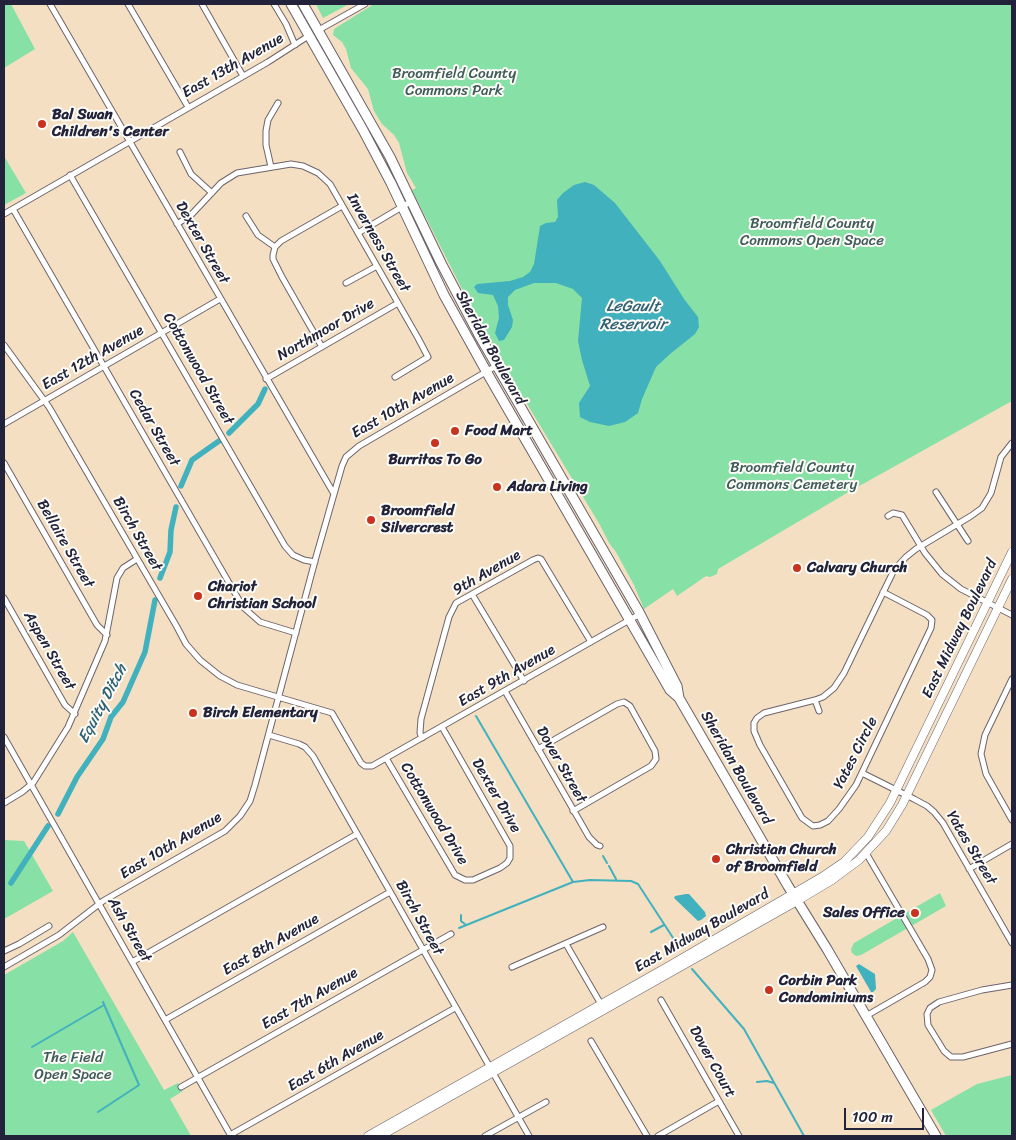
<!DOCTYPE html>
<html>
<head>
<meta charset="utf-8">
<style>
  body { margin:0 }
  #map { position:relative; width:1016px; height:1140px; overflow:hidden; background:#f4dfc3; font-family:Sriracha,sans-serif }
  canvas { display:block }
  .frame { position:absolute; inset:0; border:5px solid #22223b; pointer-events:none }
  .scale { position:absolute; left:844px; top:1108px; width:80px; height:22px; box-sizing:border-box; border:2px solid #22223b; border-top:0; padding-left:6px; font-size:15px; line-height:18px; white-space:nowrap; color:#22223b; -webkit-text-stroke:4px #fdfcf7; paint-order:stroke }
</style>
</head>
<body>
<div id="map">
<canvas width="1016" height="1140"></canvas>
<div class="frame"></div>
<div class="scale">100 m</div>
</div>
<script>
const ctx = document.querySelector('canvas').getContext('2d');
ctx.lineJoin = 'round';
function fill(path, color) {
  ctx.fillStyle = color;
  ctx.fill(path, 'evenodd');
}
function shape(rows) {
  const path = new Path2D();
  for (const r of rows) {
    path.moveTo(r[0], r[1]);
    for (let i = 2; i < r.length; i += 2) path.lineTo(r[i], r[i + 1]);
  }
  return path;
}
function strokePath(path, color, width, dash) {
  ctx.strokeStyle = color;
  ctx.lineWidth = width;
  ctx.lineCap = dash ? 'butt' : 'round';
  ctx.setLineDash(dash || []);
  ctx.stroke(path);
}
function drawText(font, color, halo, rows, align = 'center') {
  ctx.font = font + ' Sriracha,sans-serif';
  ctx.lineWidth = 4;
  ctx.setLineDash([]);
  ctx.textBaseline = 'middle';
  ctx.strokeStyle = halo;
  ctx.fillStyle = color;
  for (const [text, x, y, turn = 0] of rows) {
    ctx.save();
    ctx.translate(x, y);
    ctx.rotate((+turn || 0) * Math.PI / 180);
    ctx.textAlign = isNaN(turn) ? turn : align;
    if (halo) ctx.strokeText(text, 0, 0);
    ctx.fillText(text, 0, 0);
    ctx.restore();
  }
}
fill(shape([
  [4,4,11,4,35,49,4,68],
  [316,4,349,4,323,18],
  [374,4,1012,4,1012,401,852,490,718,569,717,574,710,577,706,576,677,596,673,589,644,609,634,585,616,552,609,543,600,525,506,369,461,287,414,194,412,190,416,188,407,173,399,143,394,135,382,124,374,111,368,89,351,68,346,49,342,42,333,35,334,29],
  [4,156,26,193,4,205],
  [4,840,24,841,53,891,4,919],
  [940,893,946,906,861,955,856,956,852,953,851,949,854,943],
  [73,932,164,1090,178,1083,183,1091,170,1099,191,1136,4,1136,4,975,63,941],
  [1012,1075,1012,1136,946,1136,931,1110,977,1084]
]), '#87e0a5');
fill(shape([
  [585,182,594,185,615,203,660,261,684,299,698,317,699,327,695,334,670,354,656,367,642,399,638,413,625,422,609,426,590,422,580,417,579,403,590,386,582,360,578,341,582,298,573,289,556,283,534,283,515,290,508,297,508,305,513,320,512,327,504,340,499,341,495,333,499,318,498,306,493,295,478,293,474,287,477,284,510,281,523,277,530,272,534,264,540,226,546,223,555,222,558,217,557,200,563,193,574,185],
  [686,894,689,894,705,912,706,916,701,920,698,921,674,898,675,896],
  [859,964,875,974,876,989,873,992,871,992,856,966]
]), '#42b1be');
strokePath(shape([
  [476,716,573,882],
  [603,856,607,863],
  [609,866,616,879],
  [461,915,461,921,466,925],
  [459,928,573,882,590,880,631,881,638,884,679,947],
  [651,932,664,925],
  [692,969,744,1029,804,1136],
  [32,1047,104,1005],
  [757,1082,767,1081,774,1083],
  [98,1112,139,1085,103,1002]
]), '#42b1be', 2);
strokePath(shape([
  [229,433,258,404,265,389],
  [181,486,192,460,219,441],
  [160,578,170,552,171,530,176,507],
  [58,814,77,777,103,739,111,717,123,702,145,652,155,600],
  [11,883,48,826]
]), '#42b1be', 5.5);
const street = shape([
  [50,4,334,494],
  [128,4,188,107],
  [202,4,243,76],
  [274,4,286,24,295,45],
  [317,31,365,4],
  [180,152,191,174,212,193],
  [271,167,266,145,266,131,268,120,278,103],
  [70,175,285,546,293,555,304,560,315,562],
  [13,209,243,607,260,622,296,633],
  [4,214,268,62,310,35],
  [246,216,258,235,275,247],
  [177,224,191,215,221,183,237,173,291,164,303,166,318,173,330,184,418,338,428,357,395,377],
  [358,233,412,201],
  [346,283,377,266],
  [4,345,49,407,177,627,186,644,200,660,220,676,237,685,332,713,361,763,365,766,372,766,640,614],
  [322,347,282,277,273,259,273,255,275,247,281,241,342,206],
  [266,379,398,303],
  [4,424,220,299],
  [4,463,97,625,107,635],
  [936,492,968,541],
  [888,516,893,513,902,515,925,553,942,574,961,589,1012,615],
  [472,594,524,681],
  [4,598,65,705,75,714],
  [1012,679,985,735,981,754,986,774,1012,820],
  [505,691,589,837,597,845,600,846],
  [815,700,819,711],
  [754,723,754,731,760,745,802,818,813,826,820,825,828,821,839,809,856,785,931,628,932,620,927,615,883,592],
  [754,723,757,718,764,713,815,700,823,697,834,688,844,673,894,570,906,557,916,549,971,516,982,508,991,493,1001,457,1012,443],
  [269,735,299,744,305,747,313,756,529,1136],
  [4,737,231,1136],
  [422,738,420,733,421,719,449,617,456,603,533,560,538,558,541,559,591,642],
  [538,749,617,704,624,702,630,706,655,751,656,759,651,766,573,811],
  [386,758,455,875,465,880,473,880,500,868,507,863,510,858,510,846,442,727],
  [862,773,914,799,927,806,934,812,943,823,1012,943],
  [4,803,22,792,33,783,68,727,105,641,117,578,123,568,137,559],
  [969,869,1012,844],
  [566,944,602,1006],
  [4,951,19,944,49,926],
  [132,962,357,834],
  [4,967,59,935,103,901,225,831,240,816,250,801,255,785,316,557,342,466,346,457,359,446,496,366],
  [512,967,603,927],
  [1012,985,982,990,939,1002,930,1008,927,1014,928,1025,944,1051,951,1057,963,1057,1012,1044],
  [661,1000,739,1136],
  [866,1016,925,982,930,977,932,970,928,959,866,853],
  [165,1020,390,892],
  [591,1041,647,1136],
  [181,1087,451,934],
  [230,1135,455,1008],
  [485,1136,546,1102],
  [658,1136,719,1101]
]);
const secondary = shape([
  [368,1136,669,966,822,877,844,862,868,837,890,803,1012,552],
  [380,1136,797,901,832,880,859,860,886,831,902,805,1012,579]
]);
const primary = shape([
  [291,4,363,130,391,183,444,295,490,378,670,690,679,698,788,886,827,949,936,1136],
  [303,4,390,157,441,263,479,335,639,612,677,686,679,698]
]);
strokePath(street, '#6c646b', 7);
strokePath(secondary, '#6c646b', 9);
strokePath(primary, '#6c646b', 11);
strokePath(street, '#fff', 5);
strokePath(secondary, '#fff', 8);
strokePath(primary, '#fff', 9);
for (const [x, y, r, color] of [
  [42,124,5,"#c8321e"],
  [455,431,5,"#c8321e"],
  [435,443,5,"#c8321e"],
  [497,487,5,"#c8321e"],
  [371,520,5,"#c8321e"],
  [797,568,5,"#c8321e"],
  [198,596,5,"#c8321e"],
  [193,713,5,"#c8321e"],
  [716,859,5,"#c8321e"],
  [915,913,5,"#c8321e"],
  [769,990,5,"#c8321e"]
]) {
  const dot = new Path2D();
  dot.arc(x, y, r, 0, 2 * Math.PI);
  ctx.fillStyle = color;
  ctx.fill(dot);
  strokePath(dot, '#fdfcf7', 2);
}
drawText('15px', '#22223b', '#fdfcf7', [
  ["East 13th Avenue",233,66,-30],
  ["Dexter Street",202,243,60],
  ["Inverness Street",378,243,60],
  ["Northmoor Drive",326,330,-30],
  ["Sheridan Boulevard",490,348,61],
  ["East 12th Avenue",93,358,-30],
  ["Cottonwood Street",198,369,60],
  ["East 10th Avenue",403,406,-30],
  ["Cedar Street",154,428,60],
  ["Birch Street",137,534,60],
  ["Bellaire Street",65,544,60],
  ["9th Avenue",487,573,-30],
  ["East Midway Boulevard",960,629,-64],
  ["Aspen Street",49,651,60],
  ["East 9th Avenue",507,676,-30],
  ["Yates Circle",856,753,-63],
  ["Dover Street",561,765,60],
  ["Sheridan Boulevard",736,768,60],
  ["Dexter Drive",496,796,60],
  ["Cottonwood Drive",434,814,59],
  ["East 10th Avenue",171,846,-31],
  ["Yates Street",971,848,59],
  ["Birch Street",419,918,61],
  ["Ash Street",129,930,60],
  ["East Midway Boulevard",702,931,-30],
  ["East 8th Avenue",271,945,-30],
  ["East 7th Avenue",310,999,-30],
  ["East 6th Avenue",336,1061,-30],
  ["Dover Court",712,1062,61]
]);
drawText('15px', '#405b5b', '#fdfcf7', [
  ["Broomfield County",454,74],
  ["Commons Park",454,91],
  ["Broomfield County",812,224],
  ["Commons Open Space",812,241],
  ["Broomfield County",792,468],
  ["Commons Cemetery",792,485],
  ["The Field",73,1058],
  ["Open Space",73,1075]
]);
drawText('bold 15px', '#22223b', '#fdfcf7', [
  ["Bal Swan",52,115],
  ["Children's Center",52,132],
  ["Food Mart",465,431],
  ["Burritos To Go",435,460,"center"],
  ["Adara Living",507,487],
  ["Broomfield",381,511],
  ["Silvercrest",381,528],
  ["Calvary Church",807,568],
  ["Chariot",208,587],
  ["Christian School",208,604],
  ["Birch Elementary",203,713],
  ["Christian Church",726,850],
  ["of Broomfield",726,867],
  ["Sales Office",905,913,"right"],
  ["Corbin Park",779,981],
  ["Condominiums",779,998]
], 'left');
drawText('italic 16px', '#306276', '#fdfcf7', [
  ["LeGault",633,307],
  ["Reservoir",633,325],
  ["Equity Ditch",103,704,-62]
]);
</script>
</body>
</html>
